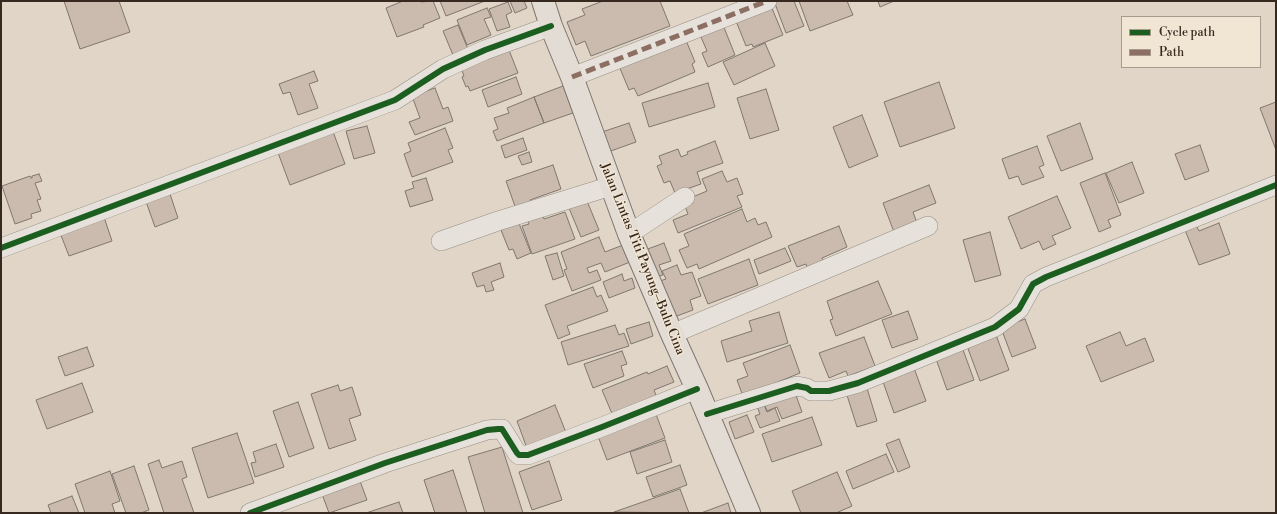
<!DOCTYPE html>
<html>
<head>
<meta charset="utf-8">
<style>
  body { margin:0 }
  #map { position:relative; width:1277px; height:514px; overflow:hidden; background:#e0d5c6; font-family:"Libre Bodoni",serif }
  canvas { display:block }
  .frame { position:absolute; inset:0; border:2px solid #37291f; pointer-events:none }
  .legend { position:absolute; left:1121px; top:16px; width:140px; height:52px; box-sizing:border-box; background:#f1e5d3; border:1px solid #a79a8b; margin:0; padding:5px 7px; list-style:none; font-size:12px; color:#37291f }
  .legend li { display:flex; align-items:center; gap:8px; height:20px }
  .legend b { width:20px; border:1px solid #a79a8b }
</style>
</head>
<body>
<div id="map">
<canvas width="1277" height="514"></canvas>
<div class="frame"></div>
<ul class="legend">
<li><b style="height:5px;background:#1b5e20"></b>Cycle path</li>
<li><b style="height:5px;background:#8d6e63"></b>Path</li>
</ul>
</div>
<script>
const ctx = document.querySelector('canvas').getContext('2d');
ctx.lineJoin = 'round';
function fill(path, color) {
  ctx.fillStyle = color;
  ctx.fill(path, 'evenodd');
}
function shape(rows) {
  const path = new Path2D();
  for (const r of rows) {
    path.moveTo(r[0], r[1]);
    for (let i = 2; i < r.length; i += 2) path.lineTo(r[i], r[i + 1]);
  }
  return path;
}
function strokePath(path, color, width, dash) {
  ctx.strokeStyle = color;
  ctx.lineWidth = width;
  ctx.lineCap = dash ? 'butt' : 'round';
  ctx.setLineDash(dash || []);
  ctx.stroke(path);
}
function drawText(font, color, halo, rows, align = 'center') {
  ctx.font = font + ' "Libre Bodoni",serif';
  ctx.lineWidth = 3;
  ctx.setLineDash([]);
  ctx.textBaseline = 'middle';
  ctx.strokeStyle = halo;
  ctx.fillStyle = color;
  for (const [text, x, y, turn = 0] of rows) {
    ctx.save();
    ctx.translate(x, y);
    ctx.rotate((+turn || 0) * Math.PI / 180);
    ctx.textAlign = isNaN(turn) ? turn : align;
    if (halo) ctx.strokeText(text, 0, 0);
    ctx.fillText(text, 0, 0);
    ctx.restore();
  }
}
const building = shape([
  [64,1,119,1,130,32,80,49,64,1],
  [403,1,421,1,421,2,433,1,440,18,423,25,424,27,397,37,386,8,403,1],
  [440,1,485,1,446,16,440,1],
  [510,1,524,1,527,8,515,13,510,1],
  [603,1,660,1,670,26,591,56,585,41,576,45,567,22,585,15,582,9,603,1],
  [769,1,783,35,753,47,752,44,746,46,736,21,769,1],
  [774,1,794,1,804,26,786,33,774,1],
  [799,1,847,1,853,15,810,31,799,1],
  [878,1,894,1,880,7,878,1],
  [508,2,512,12,506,15,510,27,497,31,489,9,508,2],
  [487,8,491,17,484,19,491,35,467,45,457,20,487,8],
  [721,20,735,55,708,67,702,53,707,51,698,30,721,20],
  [458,25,468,49,453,55,443,31,458,25],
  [685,38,695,62,692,64,695,72,638,96,634,88,629,90,619,66,685,38],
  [765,43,775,66,734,85,723,62,765,43],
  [509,50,518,73,470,91,468,86,466,87,462,77,464,76,461,68,509,50],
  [314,71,318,81,309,84,318,108,298,115,290,92,283,94,279,84,314,71],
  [516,77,522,94,488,107,482,90,516,77],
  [939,82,955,128,900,147,884,102,939,82],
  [708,83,715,107,649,127,642,103,708,83],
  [563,86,573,113,544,123,534,97,563,86],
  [435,88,443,109,448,107,453,121,415,135,409,122,420,118,412,96,435,88],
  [766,89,779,130,750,139,737,98,766,89],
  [534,97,544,123,497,141,493,131,498,129,494,118,509,113,507,108,534,97],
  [1276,102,1276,150,1260,108,1276,102],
  [862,115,878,156,849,168,833,127,862,115],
  [629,123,636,142,608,152,602,132,629,123],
  [1080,123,1093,159,1061,171,1047,136,1080,123],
  [367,126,375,153,354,159,346,131,367,126],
  [445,128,453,148,448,150,453,162,412,177,404,154,411,151,408,143,445,128],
  [332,129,345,164,290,185,277,150,332,129],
  [523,138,527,150,505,158,501,146,523,138],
  [715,141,723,163,697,172,701,184,675,193,670,181,664,183,657,166,662,164,659,156,678,149,681,157,688,154,687,152,715,141],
  [1200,145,1209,171,1185,180,1175,154,1200,145],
  [1037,146,1044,165,1039,167,1044,177,1022,185,1018,176,1009,179,1002,159,1037,146],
  [529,152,532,162,522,165,518,156,529,152],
  [1132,162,1144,193,1119,203,1106,173,1132,162],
  [553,165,561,189,530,200,531,204,516,209,506,181,553,165],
  [722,171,727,182,737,178,743,194,737,196,742,207,678,233,673,220,688,214,683,201,707,191,702,179,722,171],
  [1105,173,1121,215,1108,220,1111,227,1099,232,1080,183,1105,173],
  [39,174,42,181,35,183,41,199,37,200,41,211,31,214,32,218,15,224,2,186,30,176,31,178,32,178,32,176,39,174],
  [426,178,433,200,410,207,405,191,414,188,412,182,426,178],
  [929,185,936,203,913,212,917,223,894,232,883,203,929,185],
  [168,188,178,218,155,227,144,196,168,188],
  [1057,196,1071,228,1052,236,1056,244,1043,250,1039,241,1021,249,1008,217,1057,196],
  [587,201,599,230,581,237,569,208,587,201],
  [742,209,747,222,755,218,758,225,766,222,772,237,699,269,697,264,687,268,679,250,689,246,684,234,742,209],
  [542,212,544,219,565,212,575,239,532,254,522,226,529,224,526,218,542,212],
  [103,214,112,241,69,256,59,230,103,214],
  [518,221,531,253,517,259,513,249,509,250,501,230,518,221],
  [1219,223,1230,254,1199,265,1185,230,1196,225,1199,231,1219,223],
  [839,226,847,247,822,258,824,265,808,271,806,264,797,267,788,246,839,226],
  [990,232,1001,275,975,282,963,240,990,232],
  [599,237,605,252,623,245,630,262,605,272,601,263,587,268,589,273,597,270,601,280,572,291,564,270,567,269,561,252,599,237],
  [664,243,671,261,659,265,663,275,655,277,645,250,664,243],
  [785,248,791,261,759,274,754,260,785,248],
  [557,253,564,276,553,280,545,256,557,253],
  [749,259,758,285,708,304,698,279,749,259],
  [500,263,504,277,491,282,494,290,486,292,484,285,477,287,472,273,500,263],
  [677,265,681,275,692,272,701,296,690,300,693,310,674,317,660,281,666,279,662,271,677,265],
  [622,274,624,281,632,278,635,288,609,298,603,282,622,274],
  [878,281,892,314,836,336,830,320,833,319,827,301,878,281],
  [593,287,597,297,601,295,608,311,567,326,570,334,558,339,545,305,593,287],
  [908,311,918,339,892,348,882,320,908,311],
  [779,312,788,343,727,362,721,341,752,331,749,321,779,312],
  [1025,319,1036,348,1012,357,1001,328,1025,319],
  [649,322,653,336,631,344,626,329,649,322],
  [615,325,619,335,624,333,629,346,568,365,561,342,615,325],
  [1120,332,1126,346,1145,338,1154,361,1101,382,1086,346,1120,332],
  [996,335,1009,370,980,381,967,346,996,335],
  [864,337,875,366,848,376,846,371,829,378,819,353,864,337],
  [790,345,800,373,758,390,744,399,737,380,748,376,743,363,790,345],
  [87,347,94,366,65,376,58,357,87,347],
  [962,347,974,380,947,390,935,356,962,347],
  [622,351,627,364,621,366,624,376,593,388,584,364,622,351],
  [667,366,674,382,654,390,657,398,613,416,602,390,647,372,648,374,667,366],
  [914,368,926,401,894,413,882,379,914,368],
  [82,383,93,412,47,429,36,400,82,383],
  [338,385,340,391,352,387,361,415,349,419,356,440,329,449,311,394,338,385],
  [866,385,877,421,857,427,846,392,866,385],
  [794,390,802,412,782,419,777,407,767,411,763,401,794,390],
  [298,402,314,448,289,457,273,411,298,402],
  [763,402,767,412,775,408,780,421,760,428,755,416,760,414,756,404,763,402],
  [555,405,567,435,528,451,517,421,555,405],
  [654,409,665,438,607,460,596,431,654,409],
  [747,415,754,432,735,439,729,422,747,415],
  [812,417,822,445,772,462,762,434,812,417],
  [237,433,254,483,208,498,192,448,237,433],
  [899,439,910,467,898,472,886,444,899,439],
  [665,440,672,462,637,474,630,452,665,440],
  [276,444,284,467,255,477,251,463,256,462,253,452,276,444],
  [502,447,523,513,485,513,468,457,502,447],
  [886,454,894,472,853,489,846,471,886,454],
  [159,460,162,468,182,461,187,477,182,479,194,513,164,513,148,464,159,460],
  [549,461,562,500,532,510,519,472,549,461],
  [680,465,687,485,653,497,646,477,680,465],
  [134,466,149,510,141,513,126,513,112,474,134,466],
  [453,470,467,513,435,513,424,480,453,470],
  [110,471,120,501,112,504,115,513,85,513,75,484,110,471],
  [837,472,852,506,836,513,801,513,792,491,837,472],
  [360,481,367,500,329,513,322,494,360,481],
  [680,489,689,513,614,512,680,489],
  [72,496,79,513,51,513,48,505,72,496],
  [399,502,403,513,366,513,399,502],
  [728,503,731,513,701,513,728,503]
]);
fill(building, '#cbbbaf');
strokePath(building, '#7f776f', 1);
const street = shape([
  [572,77,767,1],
  [629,234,685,197],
  [441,241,498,221,611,186],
  [1,248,395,100,443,69,485,50,551,26],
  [672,334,928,226],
  [707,414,797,386,807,388,811,391,829,391,858,383,995,327,1019,309,1033,284,1046,277,1276,185],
  [250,513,385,463,487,430,498,429,502,429,517,453,519,455,528,455,602,427,697,389]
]);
const primary = shape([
  [543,1,551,26,572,77,629,234,672,334,697,389,749,513]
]);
strokePath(street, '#968f85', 20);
strokePath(primary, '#7f776f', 24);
strokePath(street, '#e6e1da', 19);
strokePath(primary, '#e2dcd4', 22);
strokePath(shape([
  [572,77,767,1]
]), '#8d6e63', 5, [10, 5]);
strokePath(shape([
  [1,248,395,100,443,69,485,50,551,26],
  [707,414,797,386,807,388,811,391,829,391,858,383,995,327,1019,309,1033,284,1046,277,1276,185],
  [250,513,385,463,487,430,498,429,502,429,517,453,519,455,528,455,602,427,697,389]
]), '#1b5e20', 6);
drawText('13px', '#37291f', '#f1e5d3', [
  ["Jalan Lintas Titi Payung–Bulu Cina",642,259,68]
]);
</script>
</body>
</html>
